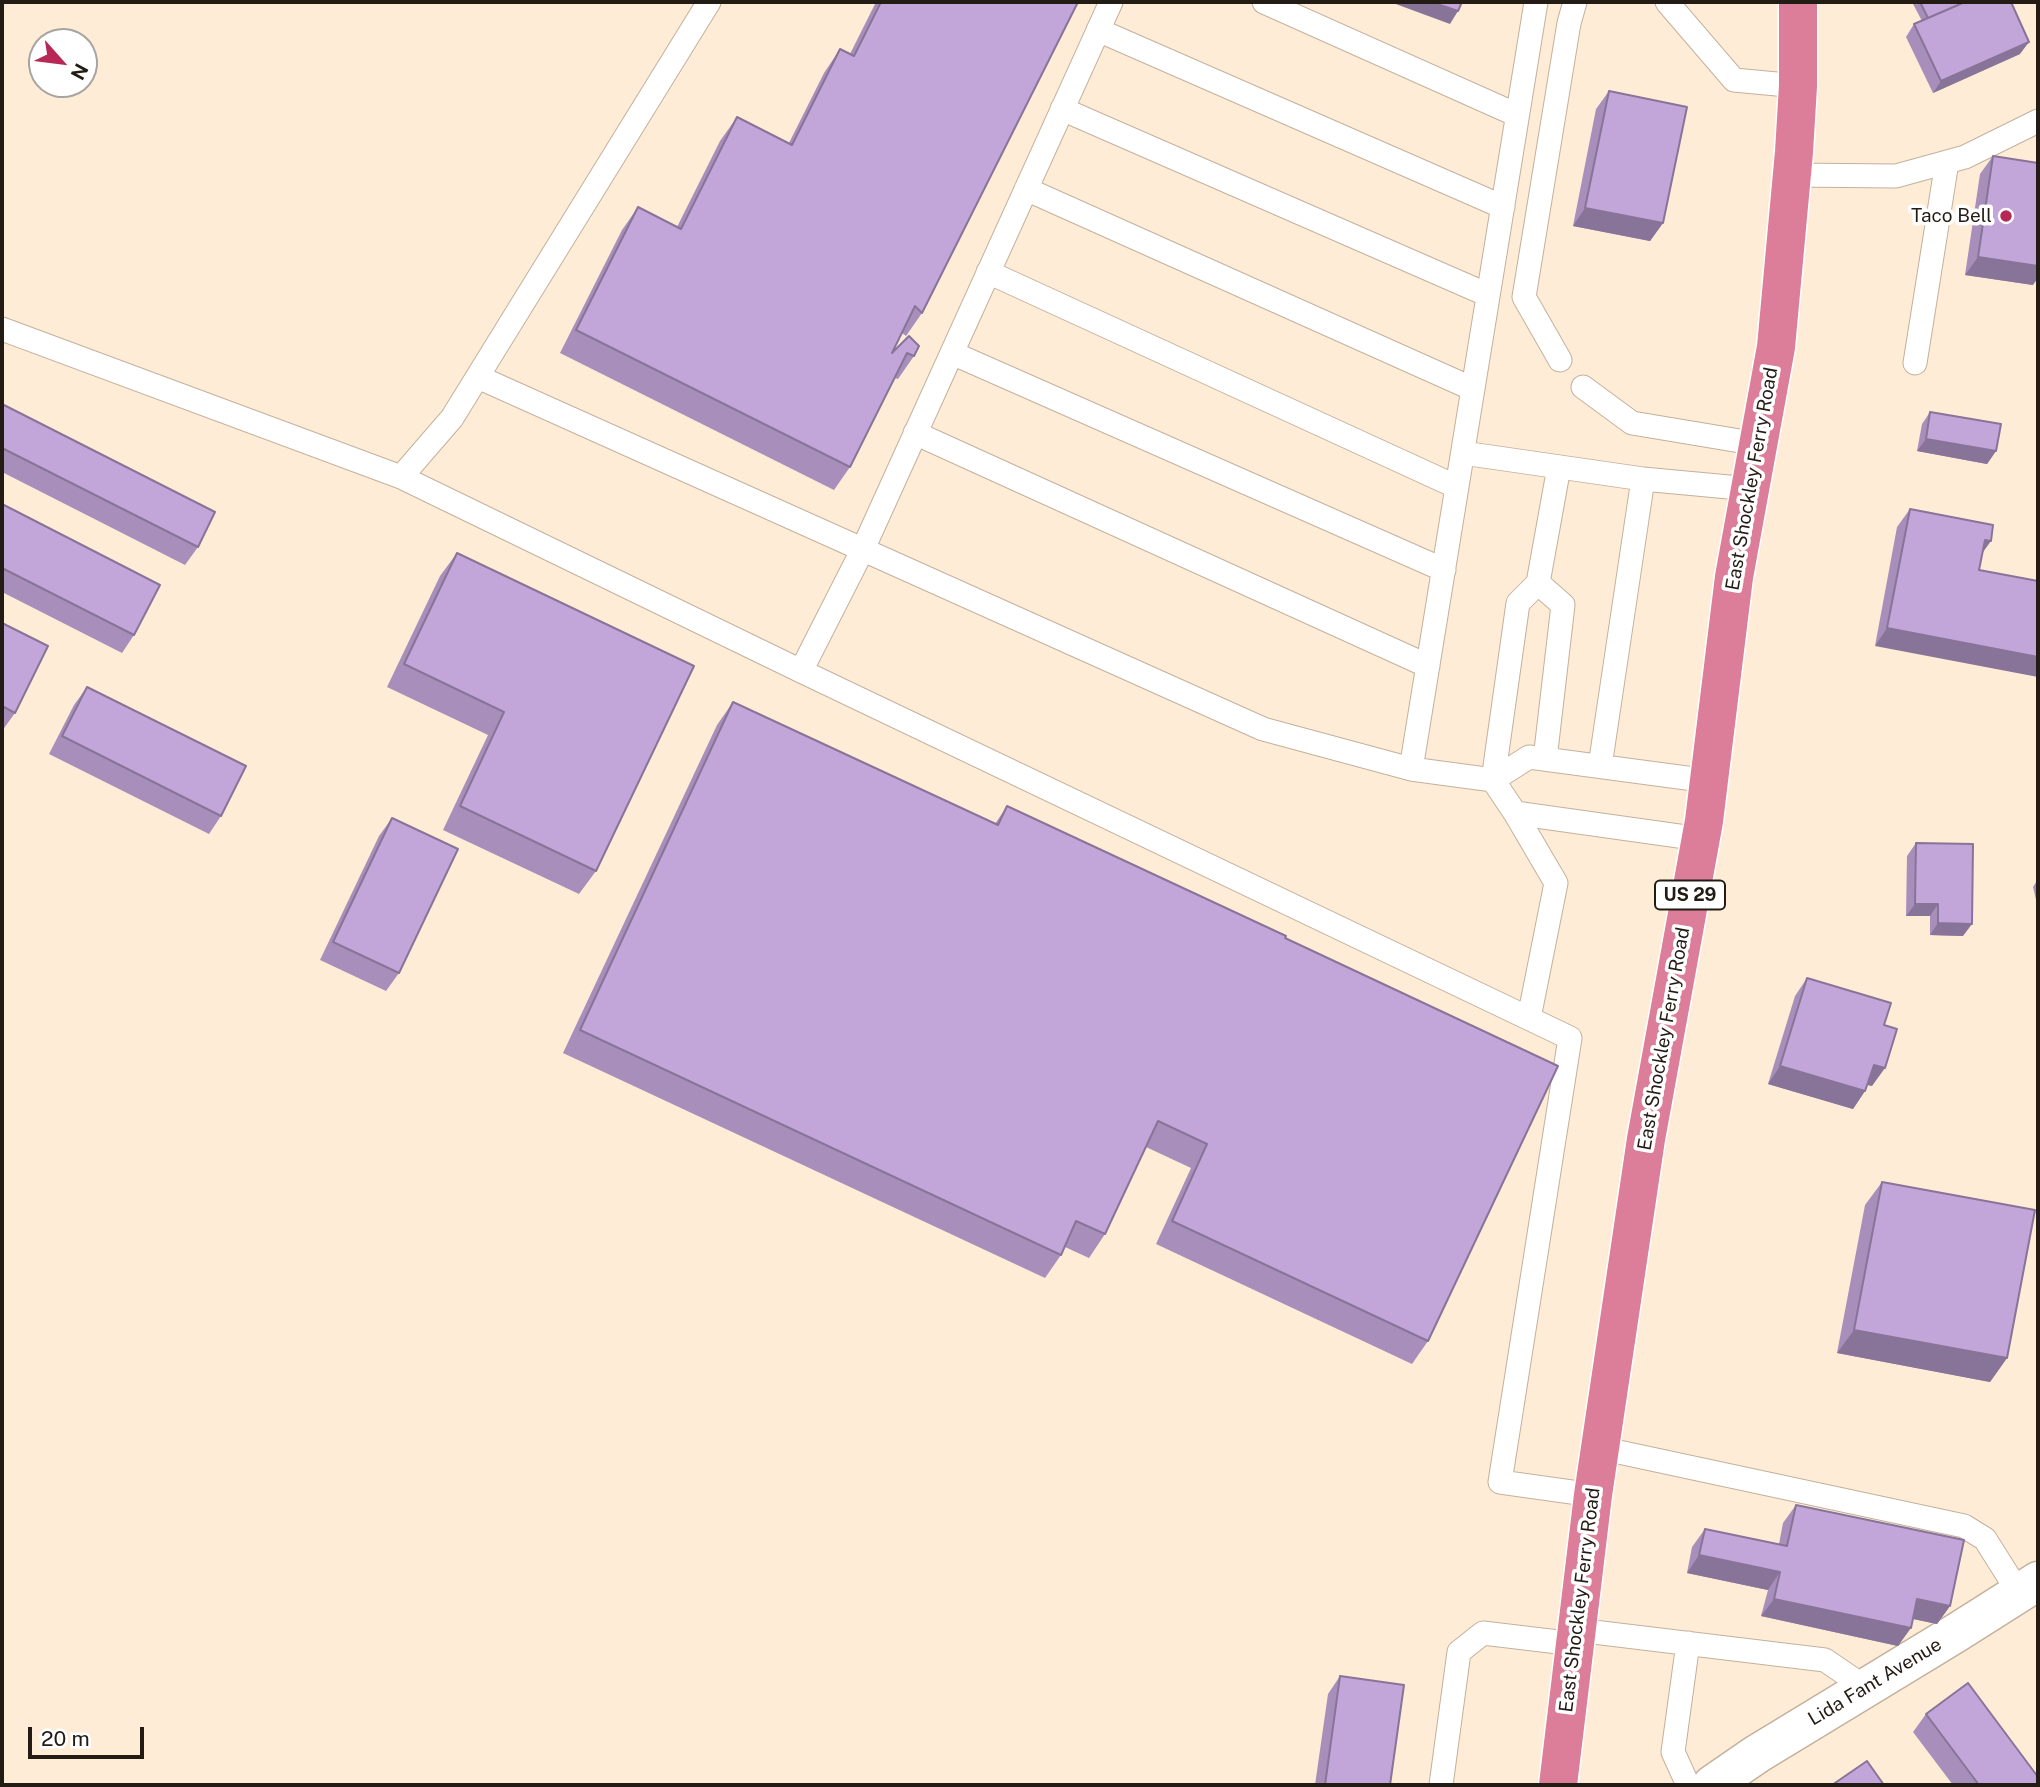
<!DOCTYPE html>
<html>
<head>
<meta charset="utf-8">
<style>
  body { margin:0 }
  #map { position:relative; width:2040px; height:1787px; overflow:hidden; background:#feecd6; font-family:"Public Sans",sans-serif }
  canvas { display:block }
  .frame { position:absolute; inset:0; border:4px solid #231c14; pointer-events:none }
  .north { position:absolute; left:28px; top:28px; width:70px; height:70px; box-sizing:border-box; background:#fff; border:2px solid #a7a4a1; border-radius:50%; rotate:118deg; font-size:19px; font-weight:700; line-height:28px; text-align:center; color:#231c14 }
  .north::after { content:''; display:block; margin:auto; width:24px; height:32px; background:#b72857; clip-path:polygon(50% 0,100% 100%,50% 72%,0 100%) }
  .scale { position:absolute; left:28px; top:1727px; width:116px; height:32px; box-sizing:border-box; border:4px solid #231c14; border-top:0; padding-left:9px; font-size:21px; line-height:24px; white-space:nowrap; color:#231c14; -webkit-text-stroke:5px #fff; paint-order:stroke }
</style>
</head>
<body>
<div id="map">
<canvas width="2040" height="1787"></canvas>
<div class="frame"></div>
<div class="north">N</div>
<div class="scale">20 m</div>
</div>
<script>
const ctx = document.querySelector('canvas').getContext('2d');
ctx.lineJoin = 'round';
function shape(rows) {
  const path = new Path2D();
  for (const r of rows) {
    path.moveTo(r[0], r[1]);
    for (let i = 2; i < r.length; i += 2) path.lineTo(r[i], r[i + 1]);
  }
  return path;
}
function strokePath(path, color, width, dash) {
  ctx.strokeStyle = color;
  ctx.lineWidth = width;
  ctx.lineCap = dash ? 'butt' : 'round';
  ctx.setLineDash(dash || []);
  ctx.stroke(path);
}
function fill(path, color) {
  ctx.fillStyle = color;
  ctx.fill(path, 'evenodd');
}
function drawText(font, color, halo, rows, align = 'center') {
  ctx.font = font + ' "Public Sans",sans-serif';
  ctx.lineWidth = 7;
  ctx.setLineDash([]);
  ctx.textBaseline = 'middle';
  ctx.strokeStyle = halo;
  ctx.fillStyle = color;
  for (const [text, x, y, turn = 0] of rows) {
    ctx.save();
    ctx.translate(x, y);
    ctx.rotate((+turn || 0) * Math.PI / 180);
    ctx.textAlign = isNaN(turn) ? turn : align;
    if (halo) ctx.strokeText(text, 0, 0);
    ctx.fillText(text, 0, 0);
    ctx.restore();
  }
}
const lane = shape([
  [1264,2,1517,115],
  [1536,2,1411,769,1493,780,1529,757,1709,781],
  [1667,2,1734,80,1798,86],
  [1098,30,1503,207],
  [1062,109,1488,295],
  [1792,175,1896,176,1965,157,2038,121],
  [1026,189,1473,389],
  [988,272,1457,487],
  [2,329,401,477,801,671,1570,1038,1500,1482,1593,1495],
  [952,353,1444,570],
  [1560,360,1524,297,1569,23,1575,2],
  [1915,363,1947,162],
  [478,377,1263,729,1411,769],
  [1583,387,1632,423,1758,444],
  [915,433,1428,666],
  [1463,453,1643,479,1750,489],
  [1559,467,1538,583,1518,603,1493,780,1515,813,1700,839],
  [401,477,452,418,709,2],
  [1538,583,1563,605,1545,759],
  [801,671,863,549,1111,2],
  [1600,766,1643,479],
  [1515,813,1556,883,1529,1018],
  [1600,1448,1964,1526,1985,1539,2019,1593],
  [1577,1630,1825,1660,1866,1688],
  [1441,1785,1459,1652,1483,1633,1575,1644],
  [1688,1785,1673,1752,1688,1643]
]);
const street = shape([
  [1712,1785,1757,1754,1956,1633,2038,1581]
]);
const highway = shape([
  [1558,1785,1593,1495,1646,1139,1704,821,1734,577,1776,347,1794,152,1798,86,1798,2]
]);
strokePath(lane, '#c3b19d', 25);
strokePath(street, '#c3b19d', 41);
strokePath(highway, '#fff', 41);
strokePath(lane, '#fff', 23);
strokePath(street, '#fff', 38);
strokePath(highway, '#dc7d9a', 38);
fill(shape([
  [876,2,1078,2,922,313,906,336,902,333,892,353,909,336,914,356,898,379,894,378,850,467,834,490,560,353,622,230,638,207,677,227,720,141,737,117,789,143,824,73,840,49,850,54],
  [1912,2,2011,2,2020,54,1933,93,1906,37,1914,24,1922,21],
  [1609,91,1663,223,1650,241,1573,226,1596,109],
  [1993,156,2033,285,1965,275,1980,174],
  [2,404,198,547,185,565,2,472],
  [1930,412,1996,451,1987,464,1917,451,1922,424],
  [2,504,134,635,122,653,2,592],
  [1910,509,1993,525,1875,646,1897,527],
  [457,553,596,871,579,894,443,830,488,735,387,687,440,576],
  [2,623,15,713,2,731],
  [87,687,221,816,209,834,49,754,74,705],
  [733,702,995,824,1007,806,1285,938,1428,1341,1412,1364,1156,1244,1191,1168,1146,1147,1105,1234,1089,1258,1065,1247,1061,1255,1045,1278,563,1053,717,725],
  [392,818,399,973,386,991,320,960,379,836],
  [1916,843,1963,936,1930,935,1930,916,1906,916,1907,856],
  [2038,879,2038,908,2033,887],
  [1807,978,1884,1025,1872,1086,1867,1085,1865,1091,1853,1109,1768,1084,1795,996],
  [1882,1182,2007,1358,1990,1382,1837,1353,1865,1205],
  [1796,1505,1950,1606,1937,1624,1913,1619,1898,1646,1761,1616,1768,1590,1687,1573,1692,1547,1705,1529,1779,1544,1783,1523],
  [1340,1676,1390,1785,1315,1785,1328,1694],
  [1926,1714,2038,1785,1953,1785,1913,1732]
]), '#a88fbb');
fill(shape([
  [1394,2,1431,2,1458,11,1450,24,1393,3],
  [2029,42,2020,54,1933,93,1941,81],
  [1585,208,1663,223,1650,241,1573,226],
  [1978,257,2038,266,2038,278,2033,285,1965,275],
  [1926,439,1996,451,1987,464,1917,451],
  [1985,540,1991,541,1978,559],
  [1887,628,2038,657,2038,677,1875,646],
  [1915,904,1938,904,1930,916,1906,916],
  [1938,923,1972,924,1963,936,1930,935],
  [1874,1065,1885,1068,1872,1086,1861,1083],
  [1780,1066,1865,1091,1853,1109,1768,1084],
  [1854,1330,2007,1358,1990,1382,1837,1353],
  [1699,1555,1780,1572,1768,1590,1687,1573],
  [1774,1599,1911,1628,1898,1646,1761,1616],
  [1917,1599,1950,1606,1937,1624,1904,1617]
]), '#887498');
const building = shape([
  [881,2,1078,2,922,313,915,306,892,353,909,336,919,346,914,356,907,353,850,467,576,330,638,207,681,229,737,117,792,145,840,49,854,56,881,2],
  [1431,2,1462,2,1458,11,1431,2],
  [1920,2,1965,2,1928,18,1920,2],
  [1965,2,2011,2,2029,42,1941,81,1914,24,1965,2],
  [1609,91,1687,107,1663,223,1585,208,1609,91],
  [1993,156,2038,163,2038,266,1978,257,1993,156],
  [2,404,215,512,198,547,2,448,2,404],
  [1930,412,2001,424,1996,451,1926,439,1930,412],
  [2,504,160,585,134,635,2,568,2,504],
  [1910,509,1993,525,1991,541,1985,540,1979,570,2038,581,2038,657,1887,628,1910,509],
  [457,553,694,666,596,871,460,806,504,712,404,664,457,553],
  [2,623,48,646,15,713,2,706,2,623],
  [87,687,246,766,221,816,62,736,87,687],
  [733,702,998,825,1007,806,1286,936,1285,938,1558,1066,1428,1341,1172,1221,1207,1144,1158,1121,1105,1234,1076,1221,1061,1255,580,1030,733,702],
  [392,818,458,849,399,973,333,942,392,818],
  [1916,843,1973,844,1972,924,1938,923,1938,904,1915,904,1916,843],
  [1807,978,1891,1003,1884,1025,1897,1029,1885,1068,1874,1065,1865,1091,1780,1066,1807,978],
  [1882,1182,2035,1210,2007,1358,1854,1330,1882,1182],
  [1796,1505,1964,1540,1950,1606,1917,1599,1911,1628,1774,1599,1780,1572,1699,1555,1705,1529,1787,1546,1796,1505],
  [1340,1676,1404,1685,1390,1785,1325,1785,1340,1676],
  [1968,1683,2038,1777,2038,1785,1979,1785,1926,1714,1968,1683],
  [1867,1761,1884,1785,1832,1785,1867,1761]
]);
fill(building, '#c3a6d9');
strokePath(building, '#887498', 2);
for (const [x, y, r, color] of [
  [2006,216,7,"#b72857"]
]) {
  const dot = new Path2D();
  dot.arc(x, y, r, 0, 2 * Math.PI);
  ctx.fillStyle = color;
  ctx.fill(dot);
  strokePath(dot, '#fff', 2.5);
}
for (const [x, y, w] of [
  [1690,895,70]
]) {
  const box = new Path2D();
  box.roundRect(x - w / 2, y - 14.5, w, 29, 5);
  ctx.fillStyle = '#fff';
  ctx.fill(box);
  strokePath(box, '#231c14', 2);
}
drawText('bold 18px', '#231c14', null, [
  ["US 29",1690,895]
]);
drawText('19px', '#231c14', '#fff', [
  ["Taco Bell",1992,216]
], 'right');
drawText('19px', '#231c14', '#fff', [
  ["East Shockley Ferry Road",1752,479,-80],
  ["East Shockley Ferry Road",1664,1039,-80],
  ["East Shockley Ferry Road",1580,1600,-83],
  ["Lida Fant Avenue",1875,1682,-31]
]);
</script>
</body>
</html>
